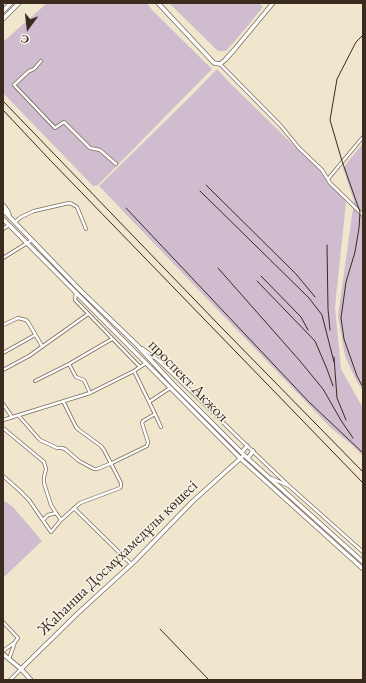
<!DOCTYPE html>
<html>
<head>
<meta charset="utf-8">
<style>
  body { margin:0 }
  #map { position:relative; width:366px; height:683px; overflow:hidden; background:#f0e6cd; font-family:"EB Garamond",serif }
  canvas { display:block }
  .frame { position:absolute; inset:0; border:4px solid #3b2a1e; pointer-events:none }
  .north { position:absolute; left:8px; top:8px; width:40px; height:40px; -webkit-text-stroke:3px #f7f3e8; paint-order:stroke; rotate:195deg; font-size:11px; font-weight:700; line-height:16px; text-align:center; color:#3b2a1e }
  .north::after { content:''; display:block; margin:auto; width:14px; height:18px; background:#3b2a1e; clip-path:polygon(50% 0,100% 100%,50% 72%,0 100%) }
</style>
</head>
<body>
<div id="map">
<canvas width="366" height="683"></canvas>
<div class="frame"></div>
<div class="north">С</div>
</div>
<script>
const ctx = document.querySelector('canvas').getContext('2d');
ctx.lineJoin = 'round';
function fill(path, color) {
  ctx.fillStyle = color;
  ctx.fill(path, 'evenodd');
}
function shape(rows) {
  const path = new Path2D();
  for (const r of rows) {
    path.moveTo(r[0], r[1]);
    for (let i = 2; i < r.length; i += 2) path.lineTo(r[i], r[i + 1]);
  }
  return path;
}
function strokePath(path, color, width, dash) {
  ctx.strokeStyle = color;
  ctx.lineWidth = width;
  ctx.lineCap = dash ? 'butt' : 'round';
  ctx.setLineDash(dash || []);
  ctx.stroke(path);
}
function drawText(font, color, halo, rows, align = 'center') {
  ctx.font = font + ' "EB Garamond",serif';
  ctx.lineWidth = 3;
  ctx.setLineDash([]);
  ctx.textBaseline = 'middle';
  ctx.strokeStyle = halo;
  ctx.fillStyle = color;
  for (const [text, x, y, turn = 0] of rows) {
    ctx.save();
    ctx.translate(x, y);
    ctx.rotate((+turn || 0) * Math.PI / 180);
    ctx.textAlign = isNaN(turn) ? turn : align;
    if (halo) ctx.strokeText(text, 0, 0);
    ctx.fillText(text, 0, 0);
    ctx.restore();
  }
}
fill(shape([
  [47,3,147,3,152,10,212,69,98,185,93,186,3,93,3,42],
  [169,3,259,3,263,7,246,28,226,51,218,51],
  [217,69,229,82,321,172,346,202,335,307,341,369,363,408,363,456,352,445,331,428,99,186,193,94],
  [363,143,363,391,357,382,345,356,338,316,354,201,343,168],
  [3,500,13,507,42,541,3,578]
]), '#cfbdcf');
const street = shape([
  [41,61,34,69,32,70,29,71,14,85,55,128,64,122,90,148,100,150,116,164],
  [220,64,281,126,299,148,322,170,330,183,363,215],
  [328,179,363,137],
  [15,222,21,217,34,211,69,203,72,204,77,207,86,229],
  [3,229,9,225],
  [3,258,32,240],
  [76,292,75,300,140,367],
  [3,325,18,318,26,320,28,322,42,346],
  [142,348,158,360,195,395,242,441,289,486],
  [3,353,35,335],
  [69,364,76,377,84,380,90,393],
  [3,370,29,356,88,314],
  [134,371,155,414,161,427],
  [35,381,69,364,112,339],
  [149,402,170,388],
  [3,404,12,417],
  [18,415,40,440,57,448,62,448,65,449,79,461,94,469,97,469,112,463,147,446,148,442,142,423,143,421,155,414],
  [3,420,90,393,134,371,146,363],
  [3,428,44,462,46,469,44,477,44,483,51,505,56,513,48,515,43,520],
  [3,476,19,490,29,500,51,532,61,520,80,503,120,488,121,486,121,483,104,450,101,446,79,430,76,427,63,401],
  [271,478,289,486,363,552],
  [74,508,131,564],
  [56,513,61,520],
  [3,622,18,638,15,642,9,659],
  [3,651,14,643],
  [10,680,21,669]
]);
const secondary = shape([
  [158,3,214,63,220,64,225,60,234,50,273,3],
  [3,11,11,3],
  [3,19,19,3],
  [3,205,7,210,9,214],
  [3,210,80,290,137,345,173,384,244,455,363,562],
  [3,219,241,459,363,569],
  [242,452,247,446],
  [248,458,253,451],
  [3,654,21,669,31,680],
  [21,669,77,614,135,561,193,501,242,457]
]);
strokePath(street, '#7a6c5b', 4);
strokePath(secondary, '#7a6c5b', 5);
strokePath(street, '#fff', 2.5);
strokePath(secondary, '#fff', 3.5);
strokePath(shape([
  [363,35,356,42,337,79,330,120,342,161,360,212,359,228,355,252,346,282,341,318,344,339,357,376,363,387],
  [3,101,220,326,363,472],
  [3,110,49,159,363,483],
  [206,185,296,274,315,297],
  [200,191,309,298,322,315,334,362],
  [126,208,309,402,363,453],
  [327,245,328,309,330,330],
  [218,268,300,361,323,389,342,422,353,438],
  [261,276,301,317,308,330],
  [257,281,315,341,327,369,333,386],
  [334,357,337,398,346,420],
  [160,629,209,680]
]), '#3b2a1e', 1);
drawText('16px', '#3b2a1e', '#f7f3e8', [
  ["проспект Акжол",188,381,46],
  ["Жаһанша Досмұхамедұлы көшесі",118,558,-44]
]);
</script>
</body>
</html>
